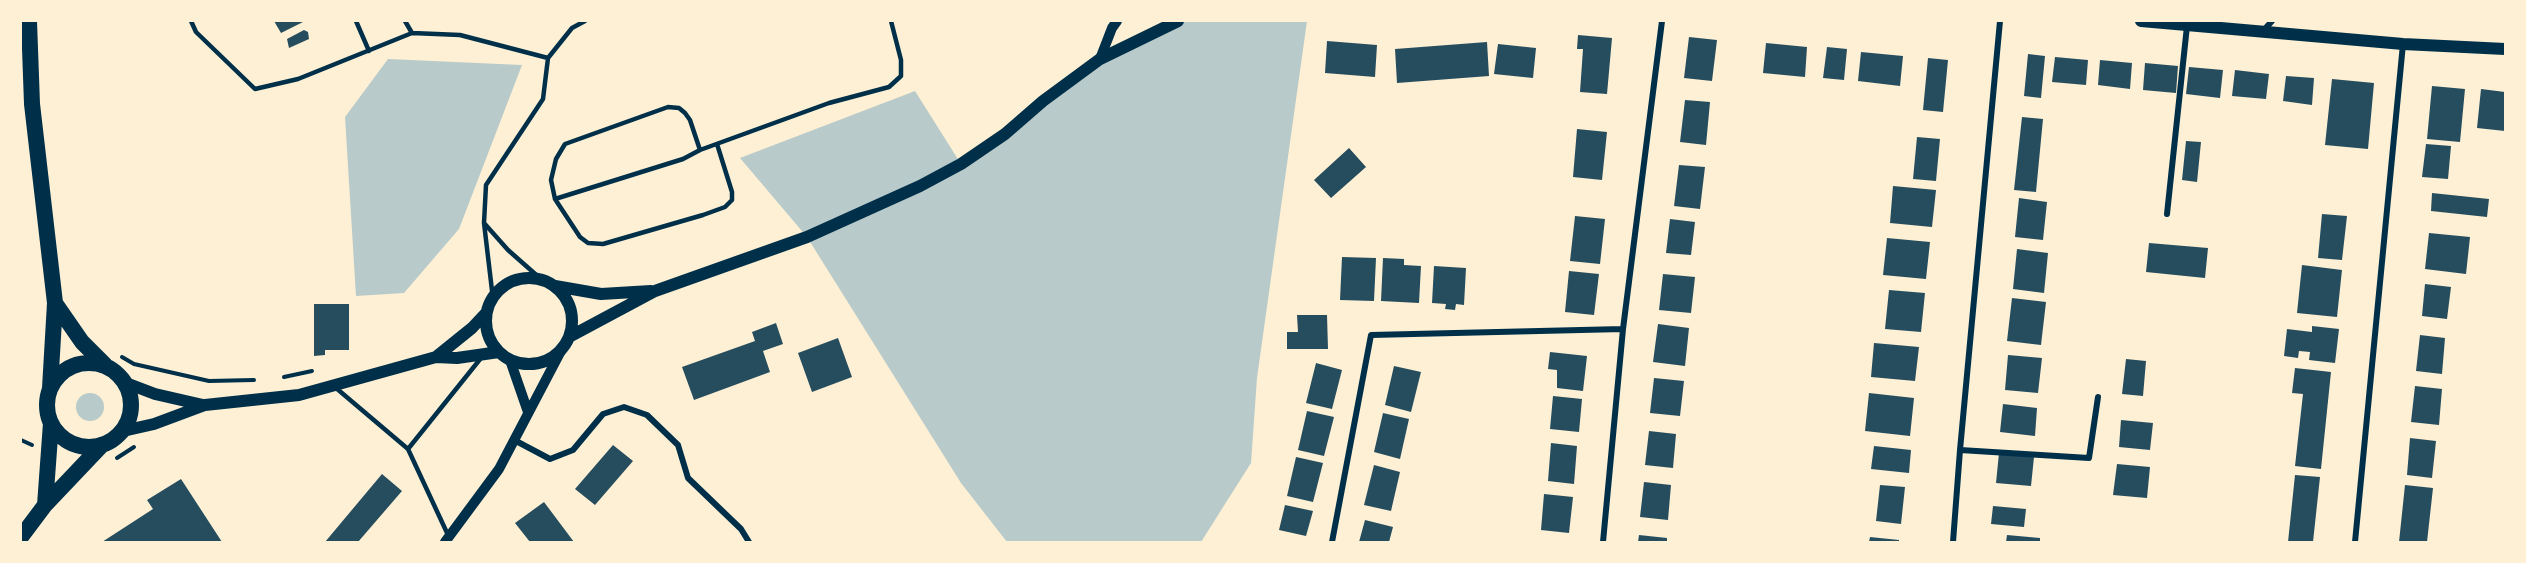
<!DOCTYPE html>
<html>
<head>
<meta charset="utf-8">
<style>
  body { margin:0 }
  #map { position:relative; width:2526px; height:563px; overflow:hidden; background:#fdf0d5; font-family:"Roboto Serif",serif }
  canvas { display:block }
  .frame { position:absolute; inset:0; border:22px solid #fdf0d5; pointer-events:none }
</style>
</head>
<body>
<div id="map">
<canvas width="2526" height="563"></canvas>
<div class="frame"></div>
</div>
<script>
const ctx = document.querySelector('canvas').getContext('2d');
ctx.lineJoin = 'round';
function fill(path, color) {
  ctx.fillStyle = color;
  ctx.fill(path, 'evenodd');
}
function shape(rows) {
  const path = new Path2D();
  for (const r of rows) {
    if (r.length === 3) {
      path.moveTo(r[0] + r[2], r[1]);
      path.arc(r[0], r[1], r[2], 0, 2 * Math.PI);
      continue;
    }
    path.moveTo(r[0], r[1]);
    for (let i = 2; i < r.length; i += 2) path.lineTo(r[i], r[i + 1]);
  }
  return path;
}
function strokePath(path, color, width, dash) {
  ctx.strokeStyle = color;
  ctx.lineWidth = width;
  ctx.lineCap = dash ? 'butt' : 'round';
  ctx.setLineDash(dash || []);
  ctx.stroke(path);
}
fill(shape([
  [1180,21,1307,21,1257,378,1251,463,1201,542,1007,542,961,483,807,237,740,158,915,91,961,164,1100,59],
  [388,59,522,65,459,229,404,293,356,296,345,117],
  [90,407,14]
]), '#b9caca');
fill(shape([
  [274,21,305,21,281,33],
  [304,30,308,32,309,39,289,48,287,39],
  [1578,35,1612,38,1607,94,1580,92,1583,49,1577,49],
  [1689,37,1717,40,1712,81,1684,78],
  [1327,41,1377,45,1375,77,1325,73],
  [1487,42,1489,76,1397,83,1395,49],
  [1766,43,1807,47,1805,77,1763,73],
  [1498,44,1536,48,1533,78,1494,74],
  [1827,47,1847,49,1844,80,1823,78],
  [1861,52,1903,56,1900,86,1858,81],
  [2028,54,2045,56,2041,98,2024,96],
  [2055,57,2088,60,2086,85,2052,82],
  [1928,58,1948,60,1943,112,1923,110],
  [2100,60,2132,63,2130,89,2098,85],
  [2145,63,2178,66,2176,93,2143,90],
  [2189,67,2223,70,2220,98,2186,94],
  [2235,70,2269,74,2266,99,2232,96],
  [2286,76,2314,78,2312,105,2283,101],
  [2332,79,2374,83,2368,149,2325,145],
  [2432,86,2465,89,2460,142,2427,139],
  [2481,89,2505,92,2505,131,2477,128],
  [1685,100,1710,102,1706,145,1680,142],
  [2022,117,2043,119,2036,192,2014,190],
  [1577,129,1607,132,1602,180,1573,177],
  [1917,137,1940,139,1936,181,1913,179],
  [2186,141,2201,142,2197,182,2182,180],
  [2426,144,2451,146,2448,179,2422,177],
  [1349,148,1366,167,1331,198,1314,180],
  [1679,165,1705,167,1700,209,1674,206],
  [1893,186,1936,190,1932,227,1890,223],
  [2432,193,2489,199,2487,217,2431,211],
  [2019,198,2047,202,2043,240,2015,237],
  [2322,214,2347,216,2342,260,2318,258],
  [1575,216,1605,219,1600,264,1570,261],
  [1670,219,1695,222,1691,255,1666,253],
  [2429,233,2470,237,2466,274,2425,269],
  [1887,238,1930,242,1926,279,1883,275],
  [2149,243,2208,248,2205,278,2146,272],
  [2017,249,2048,253,2044,293,2013,289],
  [1342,257,1376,258,1374,301,1340,300],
  [1383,258,1404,259,1404,265,1421,266,1419,303,1381,301],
  [2302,265,2342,270,2337,317,2297,313],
  [1434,266,1466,268,1464,305,1456,304,1455,310,1445,309,1446,304,1432,303],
  [1569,271,1599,274,1594,315,1565,312],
  [1663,274,1695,277,1691,313,1659,310],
  [2425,284,2451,287,2447,319,2422,316],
  [1889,290,1925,293,1921,332,1885,329],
  [2012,298,2046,302,2041,345,2007,341],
  [314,304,349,304,349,350,325,350,325,355,314,356],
  [1297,315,1327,315,1328,349,1287,349,1287,332,1298,332],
  [776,323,783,344,763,351,770,372,694,400,682,367,755,341,752,332],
  [1658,324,1689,328,1685,366,1653,362],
  [2312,326,2339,329,2335,363,2309,360,2310,352,2299,351,2298,358,2284,356,2287,329,2312,332],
  [2420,335,2445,338,2442,374,2416,371],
  [838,338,852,377,812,392,798,353],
  [1874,343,1919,347,1915,381,1871,377],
  [1550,352,1587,356,1583,391,1557,388,1557,370,1548,369],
  [2008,355,2042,358,2038,393,2005,390],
  [2126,359,2146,361,2143,396,2122,394],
  [1316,363,1342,370,1332,409,1306,403],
  [1394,366,1421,372,1411,412,1385,405],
  [2295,368,2331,372,2321,469,2295,466,2303,394,2292,393],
  [1654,378,1684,381,1680,416,1650,413],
  [2415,386,2442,389,2439,425,2411,422],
  [1869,393,1914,398,1910,436,1865,431],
  [1553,396,1582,399,1579,432,1550,429],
  [2003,404,2037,408,2035,436,2000,432],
  [1307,411,1334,417,1324,456,1298,450],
  [1383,413,1409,419,1400,459,1374,452],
  [2121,420,2153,423,2150,450,2119,447],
  [1649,431,1676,434,1673,468,1645,465],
  [2410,438,2436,441,2432,478,2407,475],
  [1551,443,1577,446,1574,484,1548,481],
  [613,445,633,461,595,505,575,489],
  [1874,446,1911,450,1909,473,1871,469],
  [1999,453,2034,457,2031,486,1996,483],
  [1296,457,1323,463,1313,502,1287,496],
  [2117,464,2150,467,2147,498,2113,495],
  [1374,465,1400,472,1391,511,1364,505],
  [382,474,402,491,358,542,325,542],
  [2295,475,2320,477,2313,542,2288,542],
  [181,479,222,542,102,542,153,509,147,500],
  [1644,482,1671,485,1668,520,1640,517],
  [1880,485,1905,487,1901,524,1876,521],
  [2405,485,2433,488,2427,542,2399,542],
  [1544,494,1573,497,1569,533,1541,530],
  [544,502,574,542,530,542,515,523],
  [1285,505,1313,511,1306,536,1279,530],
  [1993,506,2026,509,2024,527,1991,524],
  [1365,520,1393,527,1389,542,1359,542],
  [1639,535,1667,538,1667,542,1638,542],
  [2007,535,2040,538,2040,542,2006,542],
  [1870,537,1899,540,1899,542,1869,542]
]), '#264d5e');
strokePath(shape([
  [122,357,134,364,209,381,254,380],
  [284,377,312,371],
  [21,440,32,445],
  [117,458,134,447]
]), '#003049', 4);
strokePath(shape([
  [191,21,196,32,255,89,298,79,412,33,460,35,548,58],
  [356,21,369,51],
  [405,21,412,33],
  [700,150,690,120,685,113,679,108,668,107,565,144,556,159,551,180,555,199,580,237,588,243,603,244,703,215,725,207,732,200,732,192,717,144],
  [555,199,683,159,700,150,829,103,889,87,901,76,901,60,891,21],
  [484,223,508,250,542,280],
  [493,299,484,223,486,185,543,99,548,58,572,28,585,21],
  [336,388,408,449,448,535],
  [408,449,481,358]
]), '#003049', 4.5);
strokePath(shape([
  [2263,31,2272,21],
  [2167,214,2187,26],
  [516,441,550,459,573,450,603,414,624,407,647,415,678,445,688,478,741,529,749,542],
  [1960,450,2089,458,2098,397],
  [1332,542,1371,335,1623,329],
  [1603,542,1623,329,1662,21],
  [1953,542,1960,450,2000,21],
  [2355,542,2403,44]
]), '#003049', 6);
strokePath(shape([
  [1100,59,1112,28,1117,21],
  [510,360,528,412],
  [445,542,499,469,562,349]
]), '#003049', 10);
strokePath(shape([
  [2141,21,2403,44,2505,49],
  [529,321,43],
  [555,286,601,294,651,291],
  [569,337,655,291,807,237,920,186,961,164,1005,134,1043,101,1100,59,1178,21],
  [436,357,472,328,487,312],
  [126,383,155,394,203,405],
  [123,431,154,424,205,405,299,395,436,357,457,358,499,352]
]), '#003049', 12);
strokePath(shape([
  [29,21,32,104,55,303,50,388],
  [55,303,82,342,105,365],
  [89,405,42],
  [45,505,51,423],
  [21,537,45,505,102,445]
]), '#003049', 16);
</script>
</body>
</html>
